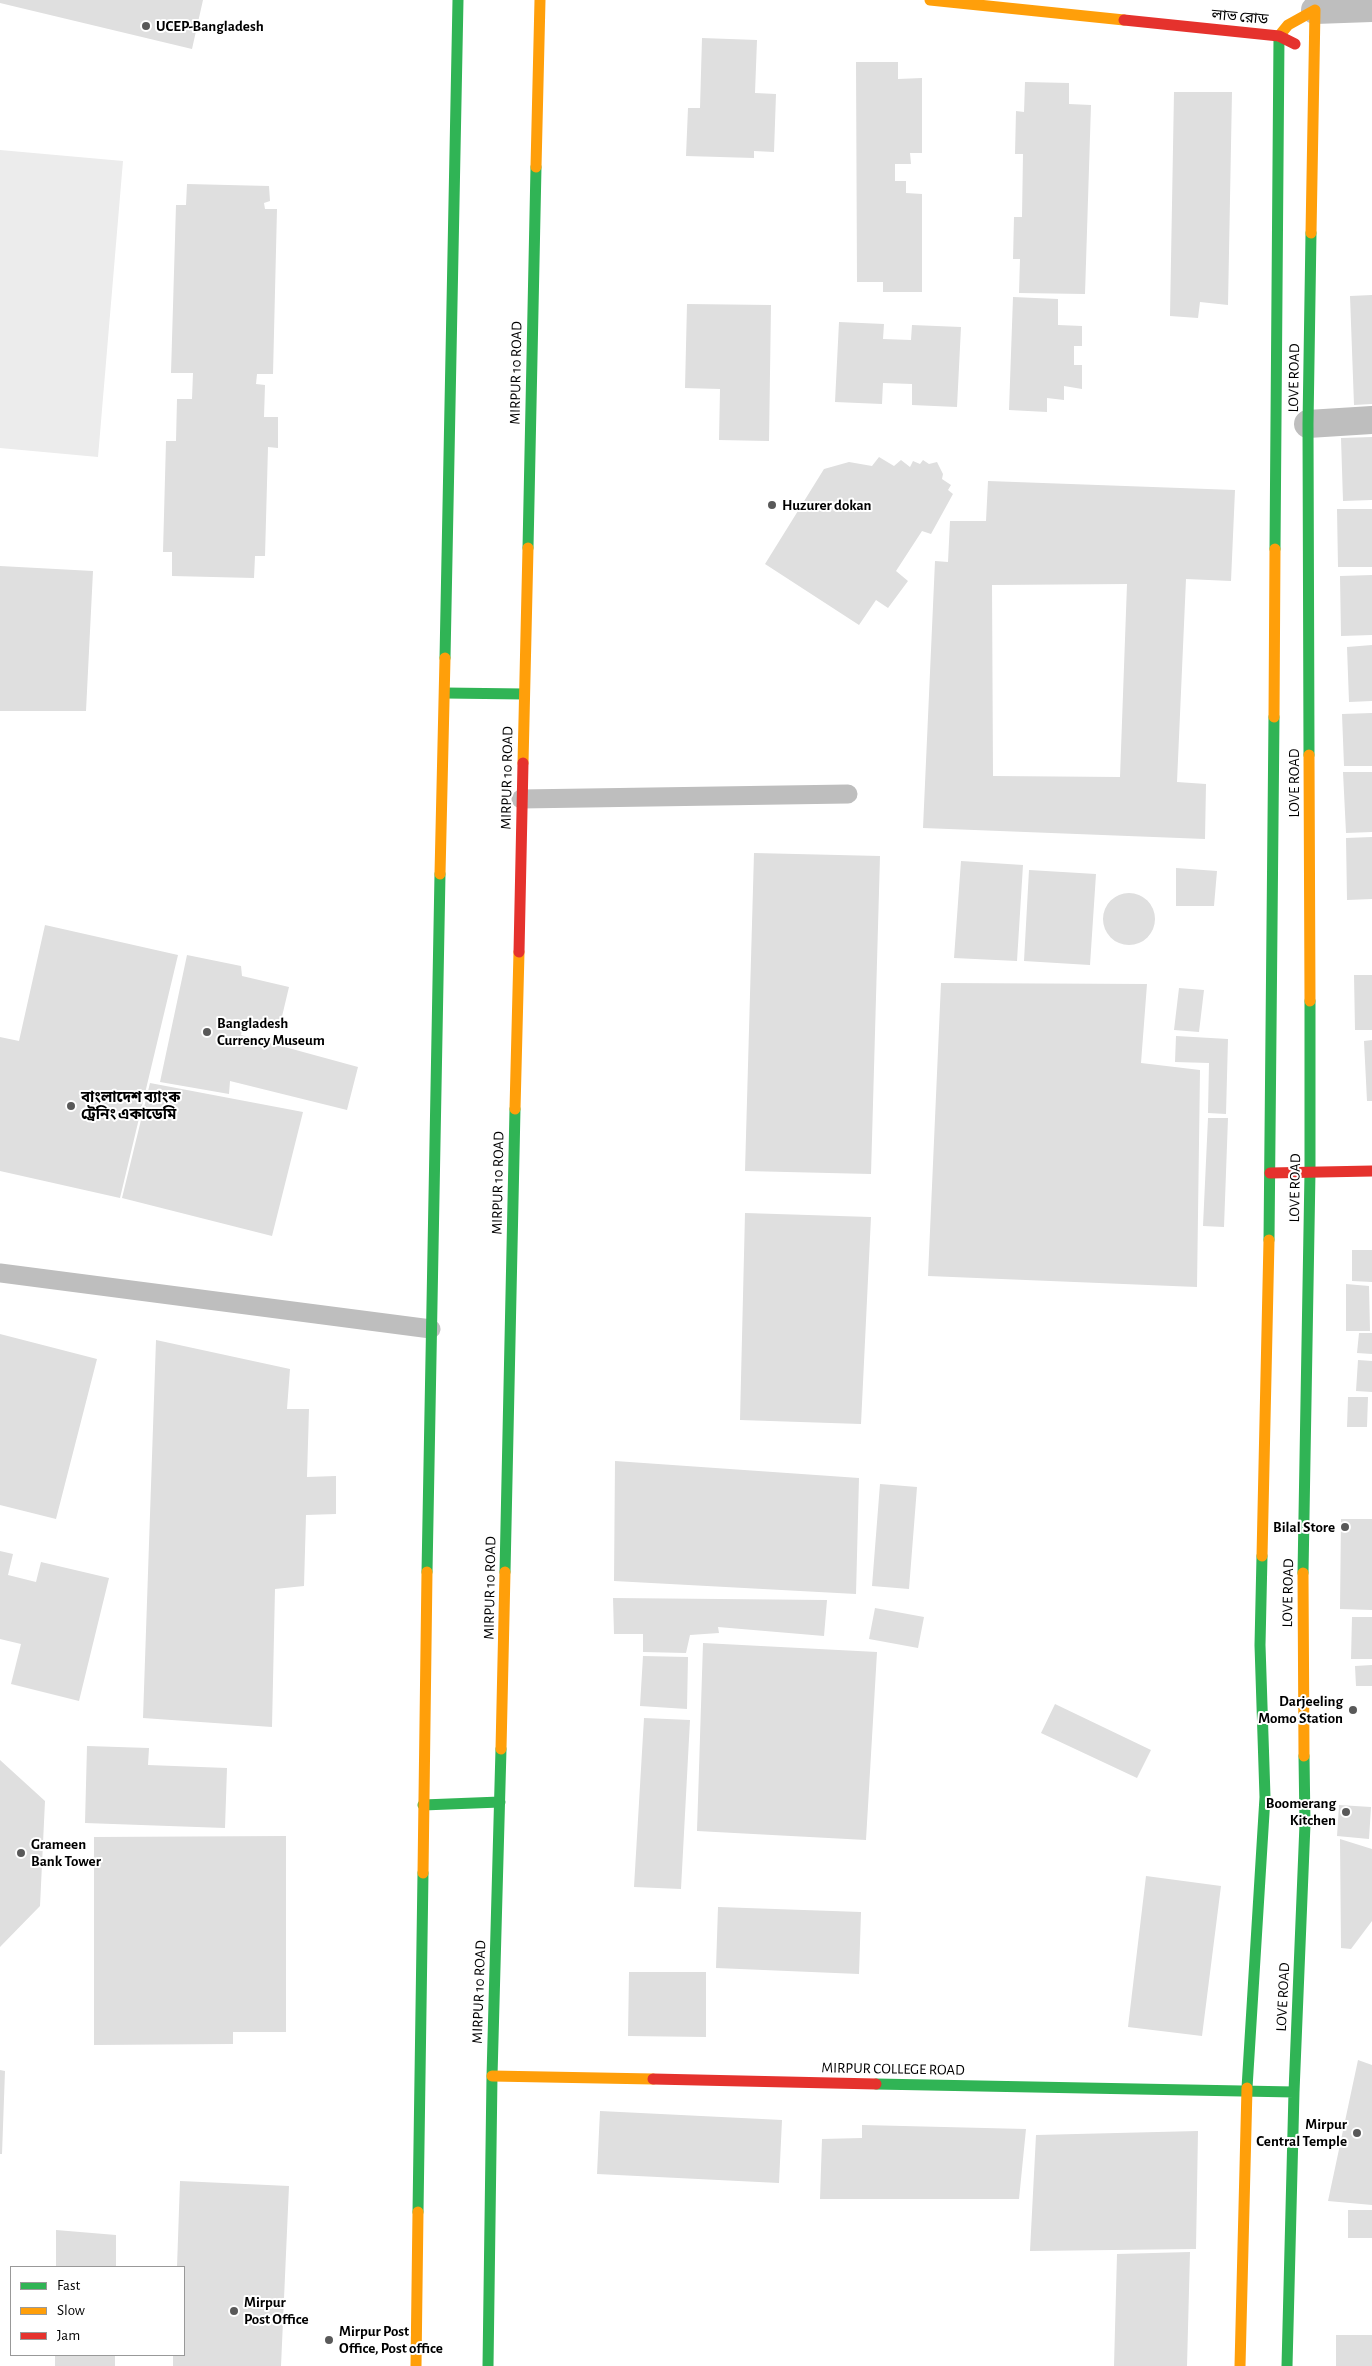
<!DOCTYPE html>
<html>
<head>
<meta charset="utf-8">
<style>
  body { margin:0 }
  #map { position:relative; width:1372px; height:2366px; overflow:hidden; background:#fff; font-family:"Alegreya Sans",sans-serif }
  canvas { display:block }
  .legend { position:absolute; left:10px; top:2266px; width:175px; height:90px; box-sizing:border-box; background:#fff; border:1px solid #999; margin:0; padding:6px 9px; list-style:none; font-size:15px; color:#000 }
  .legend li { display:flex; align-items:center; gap:10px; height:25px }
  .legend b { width:25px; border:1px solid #999 }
</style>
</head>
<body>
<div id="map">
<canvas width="1372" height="2366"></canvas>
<ul class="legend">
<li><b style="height:6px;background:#30b455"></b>Fast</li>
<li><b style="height:6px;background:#ff9f0a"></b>Slow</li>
<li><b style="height:6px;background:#e5322d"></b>Jam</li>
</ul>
</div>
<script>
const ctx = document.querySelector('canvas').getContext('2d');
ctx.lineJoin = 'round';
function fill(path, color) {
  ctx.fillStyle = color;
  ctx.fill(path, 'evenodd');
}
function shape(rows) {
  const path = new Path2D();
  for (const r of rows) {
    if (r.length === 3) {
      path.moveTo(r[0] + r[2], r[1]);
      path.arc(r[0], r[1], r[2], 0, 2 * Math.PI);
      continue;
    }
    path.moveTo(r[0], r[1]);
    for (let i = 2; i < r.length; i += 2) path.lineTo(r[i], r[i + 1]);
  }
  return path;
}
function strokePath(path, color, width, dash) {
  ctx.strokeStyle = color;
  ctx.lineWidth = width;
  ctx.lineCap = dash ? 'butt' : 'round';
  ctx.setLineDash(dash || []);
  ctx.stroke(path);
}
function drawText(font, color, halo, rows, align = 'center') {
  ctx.font = font + ' "Alegreya Sans","Noto Sans Bengali",sans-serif';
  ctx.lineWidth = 4;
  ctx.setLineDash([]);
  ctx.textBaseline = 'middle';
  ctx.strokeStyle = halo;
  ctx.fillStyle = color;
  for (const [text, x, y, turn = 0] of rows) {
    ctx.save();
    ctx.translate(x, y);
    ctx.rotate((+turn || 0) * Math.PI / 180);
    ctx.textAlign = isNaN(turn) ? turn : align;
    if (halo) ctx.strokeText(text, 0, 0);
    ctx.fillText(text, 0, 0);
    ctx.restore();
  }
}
fill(shape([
  [0,150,123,161,98,457,0,448]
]), '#ececec');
fill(shape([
  [0,0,203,0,192,49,0,3],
  [702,38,757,40,755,93,776,94,774,152,754,151,754,158,686,156,688,108,700,108],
  [856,62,898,62,898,79,922,78,922,153,910,153,911,164,895,164,895,181,906,181,906,193,922,194,922,292,883,292,883,282,857,282],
  [1025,82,1069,83,1069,104,1091,105,1085,294,1019,293,1020,259,1013,259,1014,217,1022,217,1023,154,1015,154,1016,111,1024,112],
  [1174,92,1232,92,1228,305,1200,302,1198,318,1170,316],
  [187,184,269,186,270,201,264,203,265,209,277,209,273,374,257,374,256,384,265,385,264,417,278,417,278,448,268,447,265,556,255,556,254,578,172,576,172,552,163,552,166,441,176,441,177,399,192,399,193,373,171,373,176,205,186,205],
  [1372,295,1372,404,1354,405,1350,296],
  [1013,297,1058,299,1058,325,1082,326,1082,346,1074,346,1074,365,1082,365,1082,389,1064,386,1064,400,1047,398,1047,412,1009,410],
  [687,304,771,305,769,441,719,440,720,389,685,388],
  [839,322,884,324,883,339,911,340,912,325,961,327,957,407,912,405,912,384,883,383,882,404,835,402],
  [1372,437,1372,500,1343,501,1341,438],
  [879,457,894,466,901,460,910,467,913,461,920,464,923,460,929,464,937,462,943,474,942,479,951,485,948,490,953,494,931,534,922,531,896,571,908,581,888,608,876,600,859,625,765,564,824,469,849,462,872,466],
  [988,481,1235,490,1231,581,1186,579,1177,782,1206,784,1205,839,923,828,935,561,948,562,950,521,986,521],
  [1127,584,1120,777,993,776,992,585],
  [1337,509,1372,509,1372,567,1338,567],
  [0,566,93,571,86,711,0,711],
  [1372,575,1372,635,1341,636,1340,576],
  [1372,645,1372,701,1349,702,1347,647],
  [1372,713,1372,766,1344,766,1342,714],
  [1343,772,1372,772,1372,832,1346,833],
  [1372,837,1372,899,1347,900,1346,838],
  [754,853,880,856,871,1174,745,1171],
  [961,861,1023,865,1017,961,954,958],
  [1176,868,1217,871,1214,906,1176,906],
  [1029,870,1096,874,1090,965,1024,961],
  [1129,919,26],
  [45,925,178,955,120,1198,0,1171,0,1037,19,1041],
  [187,955,241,966,242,976,289,987,279,1029,244,1023,241,1035,358,1067,347,1110,230,1081,229,1094,160,1082],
  [1354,975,1372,975,1372,1030,1355,1030],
  [941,983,1147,984,1141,1063,1200,1070,1197,1287,928,1276],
  [1179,988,1204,990,1199,1032,1174,1030],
  [1176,1036,1228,1039,1226,1114,1208,1113,1209,1063,1175,1062],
  [1372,1040,1372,1101,1367,1101,1364,1041],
  [150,1083,303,1112,272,1236,122,1198],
  [1208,1118,1228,1118,1224,1227,1203,1226],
  [745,1213,871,1217,861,1424,740,1420],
  [1352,1250,1372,1250,1372,1282,1352,1281],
  [1346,1284,1369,1286,1370,1331,1346,1331],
  [1359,1333,1372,1333,1372,1354,1357,1353],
  [0,1334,97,1359,56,1519,0,1505],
  [156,1340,290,1369,287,1409,309,1409,307,1477,336,1476,336,1514,306,1515,304,1586,275,1589,272,1727,143,1718],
  [1358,1360,1372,1361,1372,1392,1356,1391],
  [1348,1397,1368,1397,1367,1427,1347,1427],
  [615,1461,859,1478,856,1594,614,1581],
  [880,1484,917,1487,909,1589,872,1586],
  [1341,1519,1372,1519,1372,1610,1340,1609],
  [0,1551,13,1554,8,1575,36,1582,41,1562,109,1578,79,1701,11,1684,21,1644,0,1639],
  [613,1598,827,1600,824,1636,718,1627,719,1633,690,1635,686,1653,643,1652,643,1634,614,1634],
  [875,1608,924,1617,918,1648,869,1639],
  [1352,1617,1372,1617,1372,1659,1351,1659],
  [703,1643,877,1652,866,1840,697,1831],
  [643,1656,688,1657,687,1709,640,1706],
  [1372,1665,1372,1686,1356,1686,1355,1666],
  [1055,1704,1151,1750,1137,1778,1041,1733],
  [644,1718,690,1720,681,1889,634,1887],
  [87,1746,149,1748,148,1765,227,1768,225,1828,85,1823],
  [0,1760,45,1801,40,1906,0,1947],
  [1339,1805,1371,1807,1369,1839,1337,1836],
  [286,1836,286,2032,233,2032,233,2044,94,2045,94,1837],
  [1340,1839,1372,1849,1372,1921,1351,1949,1341,1948],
  [1146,1876,1221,1886,1202,2036,1128,2027],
  [718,1907,861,1912,859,1974,716,1968],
  [629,1972,706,1972,706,2037,628,2036],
  [1358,2060,1372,2065,1372,2205,1328,2201],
  [0,2070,5,2071,2,2154,0,2154],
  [600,2111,782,2120,779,2183,597,2174],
  [862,2125,1026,2129,1019,2199,820,2199,822,2139,862,2138],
  [1198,2131,1196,2249,1030,2251,1036,2135],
  [180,2181,289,2186,281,2366,173,2366,173,2355,184,2355,184,2267,177,2267],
  [1348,2210,1372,2210,1372,2238,1348,2238],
  [56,2230,116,2235,116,2267,56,2267],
  [1190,2252,1187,2366,1114,2366,1117,2254],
  [1336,2335,1372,2335,1372,2366,1336,2366],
  [55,2355,115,2355,115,2366,55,2366]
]), '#dfdfdf');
strokePath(shape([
  [521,799,848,794],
  [0,1273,431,1329]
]), '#bebebe', 19);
strokePath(shape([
  [1315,10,1372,8],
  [1308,424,1372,420]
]), '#bebebe', 28);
strokePath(shape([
  [528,548,536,167],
  [1275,549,1279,36],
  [445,658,458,0],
  [445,693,524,694],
  [1309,755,1308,424,1311,233],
  [1269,1240,1274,717],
  [427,1572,440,874],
  [505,1572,515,1109],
  [1303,1573,1310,1172,1310,1001],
  [423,1805,500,1802],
  [876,2084,1294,2092],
  [1247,2088,1265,1797,1260,1645,1262,1556],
  [418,2212,423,1873],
  [488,2366,492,2076,501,1749],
  [1287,2366,1294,2092,1305,1824,1304,1756]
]), '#30b455', 11);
strokePath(shape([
  [930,0,1124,20],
  [1279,36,1288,25,1315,10,1311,233],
  [536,167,540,0],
  [1274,717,1275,549],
  [1309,755,1310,1001],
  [523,763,528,548],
  [440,874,445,658],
  [515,1109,519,952],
  [1262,1556,1269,1240],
  [1303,1573,1304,1756],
  [501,1749,505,1572],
  [423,1873,427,1572],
  [492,2076,653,2079],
  [416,2366,418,2212],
  [1240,2366,1247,2088]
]), '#ff9f0a', 11);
strokePath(shape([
  [1124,20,1279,36,1295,44],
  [519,952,523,763],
  [1270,1173,1372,1171],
  [653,2079,876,2084]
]), '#e5322d', 11);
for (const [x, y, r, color] of [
  [146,26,5,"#595959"],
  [772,505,5,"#595959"],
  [207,1032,5,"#595959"],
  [71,1106,5,"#595959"],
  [1345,1527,5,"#595959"],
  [1353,1710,5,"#595959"],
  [1346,1812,5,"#595959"],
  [21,1853,5,"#595959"],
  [1357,2133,5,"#595959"],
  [234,2311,5,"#595959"],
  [329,2340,5,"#595959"]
]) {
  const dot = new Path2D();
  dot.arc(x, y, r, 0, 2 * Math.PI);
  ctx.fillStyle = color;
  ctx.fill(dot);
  strokePath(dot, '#fff', 2);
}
drawText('15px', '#000', '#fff', [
  ["লাভ রোড",1240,17,5],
  ["MIRPUR 10 ROAD",516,373,-89],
  ["LOVE ROAD",1294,378,-89],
  ["MIRPUR 10 ROAD",507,778,-89],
  ["LOVE ROAD",1294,783,-90],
  ["MIRPUR 10 ROAD",498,1183,-89],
  ["LOVE ROAD",1295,1188,-89],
  ["MIRPUR 10 ROAD",490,1588,-89],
  ["LOVE ROAD",1288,1593,-89],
  ["MIRPUR 10 ROAD",479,1992,-88],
  ["LOVE ROAD",1283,1997,-87],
  ["MIRPUR COLLEGE ROAD",893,2069,1]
]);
drawText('bold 15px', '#000', '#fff', [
  ["UCEP-Bangladesh",156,26],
  ["Huzurer dokan",782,505],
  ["Bangladesh",217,1023],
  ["Currency Museum",217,1040],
  ["বাংলাদেশ ব্যাংক",81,1097],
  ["ট্রেনিং একাডেমি",81,1114],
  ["Bilal Store",1335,1527,"right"],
  ["Darjeeling",1343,1701,"right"],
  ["Momo Station",1343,1718,"right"],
  ["Boomerang",1336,1803,"right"],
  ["Kitchen",1336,1820,"right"],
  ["Grameen",31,1844],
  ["Bank Tower",31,1861],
  ["Mirpur",1347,2124,"right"],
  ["Central Temple",1347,2141,"right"],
  ["Mirpur",244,2302],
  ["Post Office",244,2319],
  ["Mirpur Post",339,2331],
  ["Office, Post office",339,2348]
], 'left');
</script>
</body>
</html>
